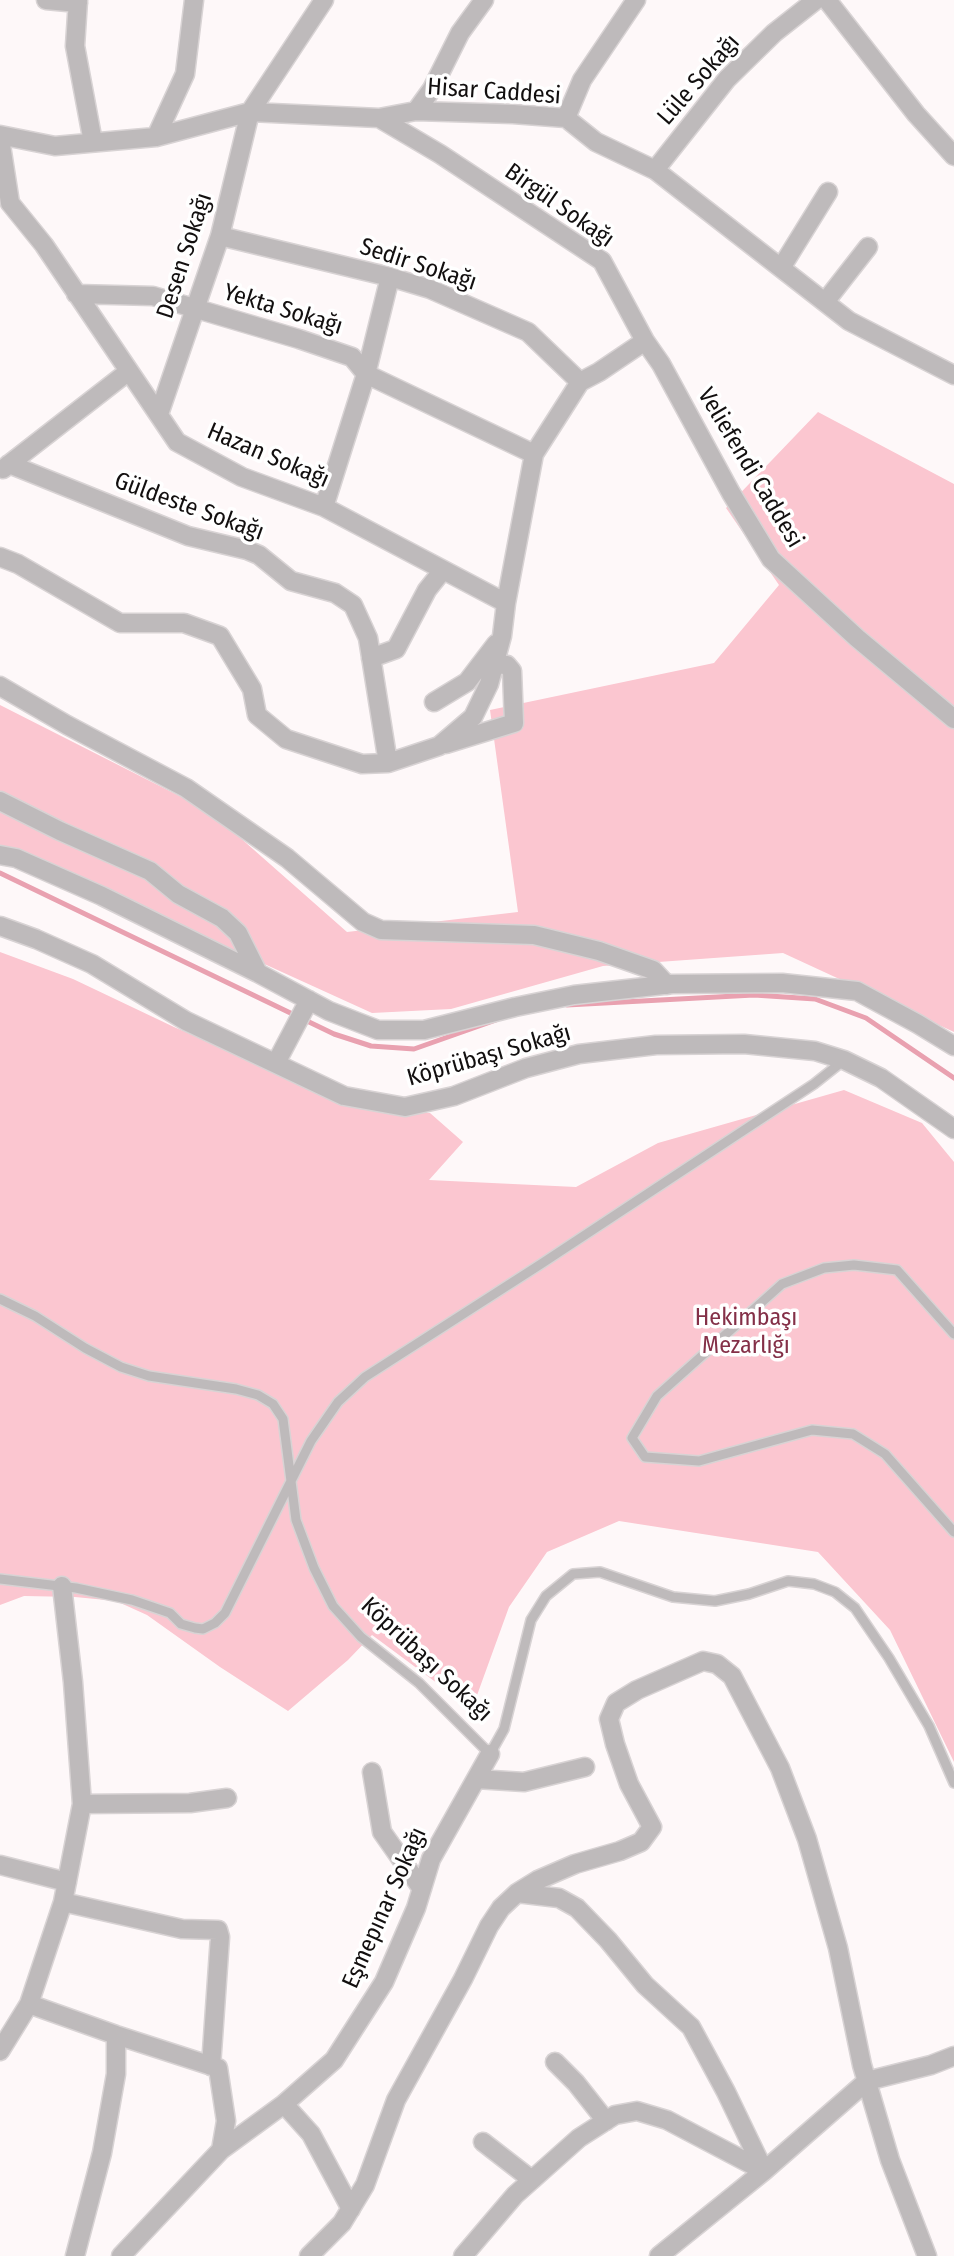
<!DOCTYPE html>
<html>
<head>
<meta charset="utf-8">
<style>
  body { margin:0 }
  canvas { display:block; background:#fef8f9 }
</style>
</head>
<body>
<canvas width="954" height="2256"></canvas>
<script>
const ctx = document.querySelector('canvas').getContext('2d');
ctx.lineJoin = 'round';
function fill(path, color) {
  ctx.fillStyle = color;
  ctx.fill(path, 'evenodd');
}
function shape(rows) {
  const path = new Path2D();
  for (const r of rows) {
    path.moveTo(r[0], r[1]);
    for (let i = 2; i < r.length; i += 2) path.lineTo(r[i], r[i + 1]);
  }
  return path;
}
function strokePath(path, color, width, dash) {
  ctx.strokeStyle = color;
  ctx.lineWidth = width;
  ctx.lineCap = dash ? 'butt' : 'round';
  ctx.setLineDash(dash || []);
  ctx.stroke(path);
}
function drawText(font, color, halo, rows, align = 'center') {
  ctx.font = font + ' "Fira Sans Condensed",sans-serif';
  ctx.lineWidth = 7;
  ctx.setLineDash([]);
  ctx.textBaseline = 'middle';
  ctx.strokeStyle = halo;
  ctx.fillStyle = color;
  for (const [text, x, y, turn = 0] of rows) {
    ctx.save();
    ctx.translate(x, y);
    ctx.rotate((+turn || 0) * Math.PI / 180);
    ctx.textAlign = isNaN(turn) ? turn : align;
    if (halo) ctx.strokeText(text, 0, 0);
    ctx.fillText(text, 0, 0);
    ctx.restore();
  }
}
fill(shape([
  [818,412,954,484,954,1032,783,953,603,966,451,1009,372,1013,27,856,0,851,0,705,211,812,347,932,518,912,490,710,714,663,779,585,726,508],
  [0,952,73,979,174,1027,330,1095,385,1111,430,1113,463,1142,429,1180,576,1187,658,1143,844,1090,922,1123,954,1162,954,1762,890,1630,818,1552,619,1521,547,1552,509,1607,472,1709,372,1635,348,1660,288,1711,220,1667,147,1615,116,1601,75,1597,24,1596,0,1605]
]), '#fbc6d0');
strokePath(shape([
  [0,873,334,1034,371,1046,414,1049,496,1020],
  [567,1005,754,995,815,999,866,1018,954,1078]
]), '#e9a1b0', 5);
const lane = shape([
  [0,1299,35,1316,85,1348,121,1367,149,1376,236,1389,258,1395,273,1404,283,1419,296,1520,314,1568,333,1606,361,1637,419,1683,490,1754,504,1729,531,1620,546,1596,573,1574,600,1572,673,1597,715,1601,749,1594,788,1581,814,1584,835,1592,855,1608,889,1658,929,1726,954,1783],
  [954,1334,897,1270,854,1265,824,1268,782,1284,657,1396,632,1438,645,1457,699,1461,812,1430,853,1434,885,1454,954,1532],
  [0,1579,76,1588,132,1600,170,1613,181,1624,195,1628,203,1629,215,1623,225,1613,311,1441,338,1402,365,1377,541,1264,814,1084,843,1061]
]);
const street = shape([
  [46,0,78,3],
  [78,0,75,46,93,142],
  [827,0,916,114,954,156],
  [416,111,432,89,460,33,484,0],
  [566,118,582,80,636,0],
  [0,135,55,146,156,137,250,112,379,118,416,111,513,114,566,118,596,142,655,170,849,321,954,375],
  [156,137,185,74,194,0],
  [0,139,10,203,44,245,177,442,242,477,324,507,506,603],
  [655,170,727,79,774,33,816,0],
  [220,236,390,277,430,289,528,332,580,382],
  [781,268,828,192],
  [76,294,153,296,299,339,352,357,366,374,534,454],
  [825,302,868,247],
  [645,341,661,364,731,493,771,559,857,638,954,719],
  [159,414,220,236,250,112,324,0],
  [9,464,188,536,247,550,259,555,291,581,335,593,353,605,368,638,388,763],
  [3,469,129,371],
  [324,507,366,374,390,277],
  [0,557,18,564,120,623,184,623,220,636,252,689,257,715,286,739,362,764,388,763,439,746,473,717,489,684,502,636,506,603,534,454,580,382,599,372,645,341,602,261,440,154,379,118],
  [371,658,396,649,427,590,443,570],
  [0,686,67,725,186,788,287,858,363,922,381,930,534,935,599,951,653,970,667,985],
  [434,702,467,682,496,644],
  [446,744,514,723,512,671,507,665,495,664],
  [0,801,60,831,150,871,178,894,222,918,238,933,258,973],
  [0,855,16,858,102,896,258,973,329,1011,378,1030,424,1030,515,1007,574,995,672,984,782,983,857,991,918,1024,954,1046],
  [0,926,36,939,92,964,186,1021,344,1096,405,1107,454,1096,526,1068,579,1054,656,1045,744,1044,815,1051,844,1060,881,1078,954,1129],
  [276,1063,309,1000],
  [372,1772,382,1832,422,1889],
  [476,1779,524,1782,585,1767],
  [82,1804,190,1803,227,1798],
  [0,1865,67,1882],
  [517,1893,559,1898,577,1908,608,1940,645,1985,691,2027,726,2092,764,2171,659,2256],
  [63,1902,182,1929,218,1930,220,1937,211,2066],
  [29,2004,63,1902,82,1804,73,1682,62,1586],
  [0,2051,29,2004,116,2035,218,2068,226,2121,221,2150,121,2256],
  [555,2062,576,2083,606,2121],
  [284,2104,311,2134,351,2209],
  [483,2142,532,2180],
  [221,2150,284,2104,334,2060,384,1982,416,1908,431,1859,490,1754],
  [75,2256,102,2153,116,2074,116,2035],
  [309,2256,342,2223,365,2185,396,2100,463,1979,489,1926,501,1908,517,1893,538,1880,575,1864,620,1851,641,1842,652,1827,629,1784,615,1744,609,1719,616,1703,637,1690,703,1661,717,1664,732,1676,780,1768,807,1839,838,1948,862,2065,890,2160,927,2256],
  [463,2256,515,2195,579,2138,615,2115,637,2111,667,2120,764,2171,867,2081,931,2065,954,2056]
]);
strokePath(lane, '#d8d3d4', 12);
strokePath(street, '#d8d3d4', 21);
strokePath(lane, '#bebabb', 9);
strokePath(street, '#bebabb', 18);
drawText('24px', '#120f0f', '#fff', [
  ["Lüle Sokağı",699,80,-49],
  ["Hisar Caddesi",494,92,4],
  ["Birgül Sokağı",559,206,35],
  ["Desen Sokağı",185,256,-72],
  ["Sedir Sokağı",418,265,18],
  ["Yekta Sokağı",283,310,17],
  ["Hazan Sokağı",268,456,23],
  ["Veliefendi Caddesi",750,468,59],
  ["Güldeste Sokağı",189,507,20],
  ["Köprübaşı Sokağı",489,1056,-16],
  ["Köprübaşı Sokağı",426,1660,43],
  ["Eşmepınar Sokağı",385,1908,-66]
]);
drawText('24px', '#843048', '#fff', [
  ["Hekimbaşı",746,1318],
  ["Mezarlığı",746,1346]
]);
</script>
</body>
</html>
